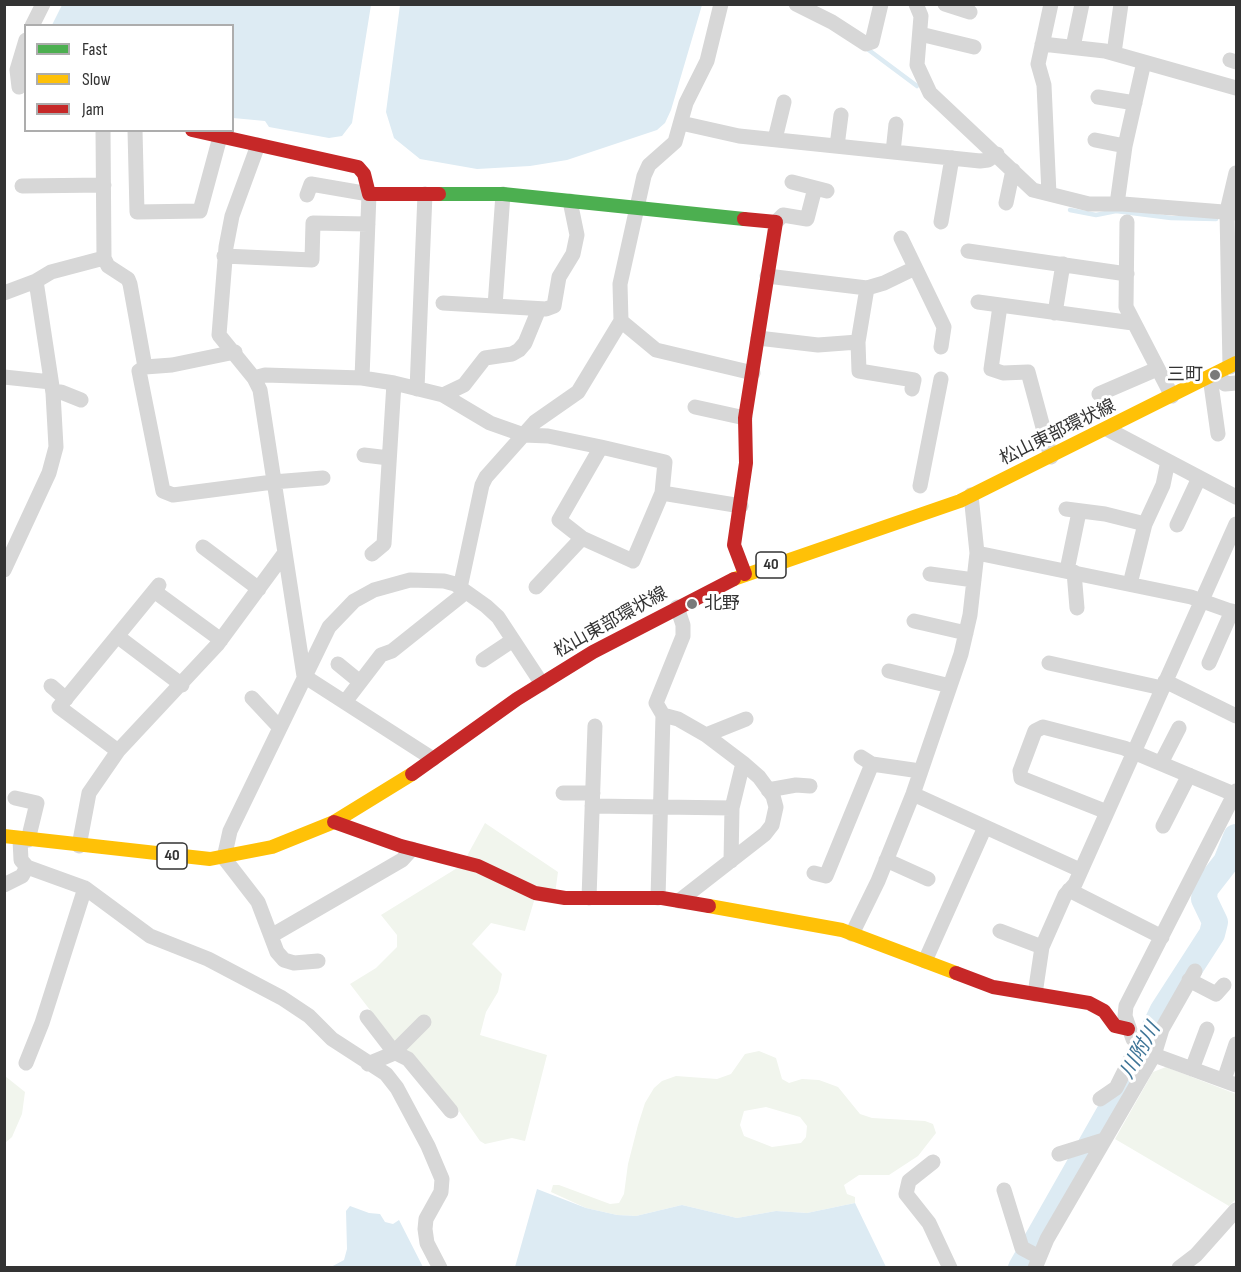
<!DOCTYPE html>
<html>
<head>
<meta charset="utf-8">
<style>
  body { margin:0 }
  #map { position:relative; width:1241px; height:1272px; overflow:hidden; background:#fff; font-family:"Sofia Sans Condensed",sans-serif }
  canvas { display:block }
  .frame { position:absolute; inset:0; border:6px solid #333; pointer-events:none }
  .legend { position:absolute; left:24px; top:24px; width:210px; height:108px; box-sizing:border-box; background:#fff; border:2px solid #adadad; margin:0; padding:8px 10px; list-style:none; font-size:18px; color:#333 }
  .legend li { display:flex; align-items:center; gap:12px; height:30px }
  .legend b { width:30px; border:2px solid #adadad }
</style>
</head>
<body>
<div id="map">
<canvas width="1241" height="1272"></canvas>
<div class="frame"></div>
<ul class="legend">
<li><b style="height:8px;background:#4caf50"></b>Fast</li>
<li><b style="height:8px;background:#ffc107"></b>Slow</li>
<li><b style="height:8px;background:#c62828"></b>Jam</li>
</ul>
</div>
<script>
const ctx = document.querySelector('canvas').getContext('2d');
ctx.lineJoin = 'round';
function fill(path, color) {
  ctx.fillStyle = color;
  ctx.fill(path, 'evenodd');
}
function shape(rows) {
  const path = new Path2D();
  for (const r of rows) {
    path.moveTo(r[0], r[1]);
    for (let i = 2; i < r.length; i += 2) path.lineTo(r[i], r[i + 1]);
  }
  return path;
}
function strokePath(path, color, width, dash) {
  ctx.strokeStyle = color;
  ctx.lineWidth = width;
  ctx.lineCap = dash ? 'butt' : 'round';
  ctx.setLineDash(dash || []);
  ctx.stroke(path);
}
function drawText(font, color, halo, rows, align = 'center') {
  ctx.font = font + ' "Sofia Sans Condensed","Noto Sans JP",sans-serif';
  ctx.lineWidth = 6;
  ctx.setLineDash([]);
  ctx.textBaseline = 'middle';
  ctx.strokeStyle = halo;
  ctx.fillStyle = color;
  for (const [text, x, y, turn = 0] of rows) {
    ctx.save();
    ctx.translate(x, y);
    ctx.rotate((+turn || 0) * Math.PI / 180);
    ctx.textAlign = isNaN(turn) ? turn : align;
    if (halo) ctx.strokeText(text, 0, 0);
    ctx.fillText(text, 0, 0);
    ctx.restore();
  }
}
fill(shape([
  [485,823,558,872,555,894,537,891,525,931,491,923,472,944,502,974,498,992,486,1012,480,1035,547,1055,525,1141,512,1138,485,1144,480,1141,457,1108,362,1017,370,1010,350,984,376,968,397,947,397,935,381,915,462,865],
  [759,1051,776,1058,782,1079,789,1083,802,1079,819,1080,838,1087,860,1114,872,1118,925,1121,933,1124,936,1133,918,1156,889,1175,859,1175,844,1185,847,1194,855,1197,855,1203,807,1213,776,1211,737,1218,682,1205,636,1216,617,1215,586,1208,551,1192,553,1185,559,1185,610,1204,619,1203,624,1194,628,1164,638,1125,645,1103,654,1088,662,1081,676,1076,717,1079,731,1074,745,1054],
  [766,1107,800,1117,807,1126,806,1137,801,1143,772,1147,744,1136,740,1125,744,1111],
  [1166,1067,1236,1094,1236,1199,1229,1206,1115,1139,1153,1072],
  [5,1076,25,1092,22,1114,12,1137,5,1143]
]), '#f1f5ed');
fill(shape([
  [62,5,371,5,352,123,342,136,329,138,269,127,265,121,233,118,232,26,52,25],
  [400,5,400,4,702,5,671,110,665,123,657,130,567,160,530,166,477,169,420,159,394,138,386,112],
  [537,1189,586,1208,617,1215,636,1216,682,1205,737,1218,776,1211,807,1213,855,1203,886,1267,515,1267],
  [350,1206,369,1213,380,1214,385,1222,393,1224,399,1220,423,1267,331,1267,344,1260,347,1249,346,1211]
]), '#ddebf3');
strokePath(shape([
  [866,48,917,86],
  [1070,210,1096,215,1116,211,1171,218,1216,219]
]), '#ddebf3', 4.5);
strokePath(shape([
  [1021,1268,1139,1060,1163,1010,1212,934,1215,922,1204,899,1205,889,1226,862,1236,837]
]), '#ddebf3', 26);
strokePath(shape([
  [721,4,707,61,686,103,675,142,649,165,644,176,620,284,621,321,656,350,753,373],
  [796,4,832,22,866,44,872,42,881,4],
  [916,4,921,16,917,65,930,93,1033,190,1089,204,1123,204,1236,213],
  [945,4,970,12],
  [32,26,43,4],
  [920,34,974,47],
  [1042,44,1105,51,1236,88],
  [1073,47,1082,4],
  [1114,53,1121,4],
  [1230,60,1236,62],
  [19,87,17,70,26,40],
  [1098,97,1135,103],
  [681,123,739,136,980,161,988,160,997,154],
  [135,130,137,212,200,211,220,137],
  [775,139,784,102],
  [1095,140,1125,146],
  [258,145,232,216,226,247,219,335,254,378,260,390,304,676,433,759],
  [837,146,841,115],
  [893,152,896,124],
  [792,182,827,191],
  [22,186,104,185],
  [1049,194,1044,85,1038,64,1051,4],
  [307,195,311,184,369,194,362,378],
  [1006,203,1013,170],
  [1117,204,1125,146,1144,62],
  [776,222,783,215,807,219,815,188],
  [941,222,952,158],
  [1127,222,1126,307,1172,396],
  [901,238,944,327,941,347],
  [968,251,1127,274],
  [224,256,312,260,313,223,368,224],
  [104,258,108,266,128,279,130,284,145,367],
  [767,276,867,288,884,283,915,268],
  [867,288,858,342,859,371,914,380,912,389],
  [4,293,36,281,51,272,104,258,103,130],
  [978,302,1133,323],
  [443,303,546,309,554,306,559,277,573,254,577,235,570,201],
  [495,306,503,194],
  [1000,306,991,369,1003,373,1028,372,1051,457],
  [1055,313,1063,264],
  [758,338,818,345,858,342],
  [235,352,172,365,145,367,139,371,163,491,173,495,273,482,323,478],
  [1230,367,1227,211,1236,173],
  [1218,373,1225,384,1236,383],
  [4,377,51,382],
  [1210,377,1218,434],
  [254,378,265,375,362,378,394,383,443,395,490,423,524,435,548,436,601,447,665,462,662,493,633,561,582,538,559,520,601,447],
  [417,389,425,194],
  [53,393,61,392,81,400],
  [1099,394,1157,369],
  [443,395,464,385,485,358,512,354,519,350,525,343,539,309],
  [695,407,745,418],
  [1107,429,1236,497],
  [364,455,389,458],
  [920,486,941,379],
  [662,493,741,506],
  [1066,509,1105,514,1145,524],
  [1177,525,1199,478],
  [203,547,259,589],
  [977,553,1191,597,1236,613],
  [372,554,384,544,394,383],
  [4,570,49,473,56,447,53,393,36,281],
  [1067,570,1079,512],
  [1074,572,1077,608],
  [930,574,974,580],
  [1130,584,1145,524,1163,485,1168,461],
  [536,587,582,538],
  [460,588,482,485,486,477,535,422,578,392,621,321],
  [154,591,221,640],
  [914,621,966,633],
  [117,636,182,685],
  [483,660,513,640],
  [1049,663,1162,688],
  [1209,663,1232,611],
  [338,664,360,682],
  [889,671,950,686],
  [1165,681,1236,716],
  [51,686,66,699],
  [252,698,280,728],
  [345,702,381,655,392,651,466,592],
  [663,715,678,719,706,735,743,763,759,777,773,796,776,807,772,825,765,834,679,901],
  [706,735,746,719],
  [118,751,59,707,159,585],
  [861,757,872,764,920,771],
  [1161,763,1179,728],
  [768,790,796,785,810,786],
  [1236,791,1126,1006,1125,1016,1133,1039,1154,1055,1236,1085],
  [563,793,593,793],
  [913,794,1080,870],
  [15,798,37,803,28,840],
  [592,806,732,808],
  [1107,812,1021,778,1020,771,1035,731,1043,727,1124,748,1236,795],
  [1163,826,1189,775],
  [20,840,21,860,27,867,85,888,150,936,208,959,282,998,309,1016,332,1039,386,1074,397,1088,428,1146,442,1179,441,1192,426,1219,425,1229,427,1243,440,1268],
  [79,846,89,793,118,751,217,645,284,554],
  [886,860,928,879],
  [731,861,732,808,743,763],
  [814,873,826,876,872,764],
  [4,885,22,876,27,867],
  [1069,890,1162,937],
  [589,898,595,726],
  [658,898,663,715,656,703,683,636,683,625,677,607],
  [1000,931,1042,947],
  [852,934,878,881,913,794,961,654,970,615,977,553,971,495],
  [271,936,402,860,412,849],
  [318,961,294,963,284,960,277,952,258,902,224,858,230,831,329,627,354,601,374,590,410,580,444,581,455,584,486,606,498,617,542,684],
  [925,961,985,827],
  [1189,980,1216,994,1224,985],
  [1035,994,1042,947,1065,895,1075,884,1236,524],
  [367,1017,394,1052,408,1059,451,1111],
  [26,1063,42,1023,85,888],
  [368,1064,392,1054,424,1022],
  [1192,1069,1207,1029],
  [1224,1080,1236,1044],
  [1100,1099,1116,1088,1138,1044],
  [1059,1154,1104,1140],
  [933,1162,909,1181,906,1194,929,1223,950,1268],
  [1004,1190,1022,1248,1039,1257],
  [1035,1268,1047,1239,1154,1055,1162,1029,1195,971],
  [1179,1268,1196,1255,1236,1210]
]), '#d7d7d7', 15);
strokePath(shape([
  [439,194,503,194,744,219]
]), '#4caf50', 14);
strokePath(shape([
  [734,579,960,501,1236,363],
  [4,836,210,859,272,847,334,822,412,774],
  [709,906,842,930,956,973]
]), '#ffc107', 14);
strokePath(shape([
  [192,130,358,167,364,174,369,194,439,194],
  [744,219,776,222,745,418,746,463,734,545,745,574],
  [412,774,517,699,593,652,734,579],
  [334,822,401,846,478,866,535,893,565,898,662,898,709,906],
  [956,973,993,987,1089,1003,1104,1011,1115,1026,1128,1029]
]), '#c62828', 14);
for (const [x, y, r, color] of [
  [1215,375,6,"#7a7a7a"],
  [692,604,6,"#7a7a7a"]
]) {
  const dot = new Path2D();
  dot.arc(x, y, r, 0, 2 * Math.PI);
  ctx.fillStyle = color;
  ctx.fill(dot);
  strokePath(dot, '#fff', 2);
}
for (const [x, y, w] of [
  [771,565,30],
  [172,856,30]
]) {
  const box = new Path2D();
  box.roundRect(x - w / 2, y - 13, w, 26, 4.5);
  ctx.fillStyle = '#fff';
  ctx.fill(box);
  strokePath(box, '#333', 1.5);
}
drawText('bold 16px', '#333', null, [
  ["40",771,565],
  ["40",172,856]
]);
drawText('18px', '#333', '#fff', [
  ["三町",1203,375],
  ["北野",704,604,"left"]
], 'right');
drawText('18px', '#333', '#fff', [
  ["松山東部環状線",1058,433,-26],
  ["松山東部環状線",611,623,-29]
]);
drawText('italic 20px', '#3f7597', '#fff', [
  ["川附川",1141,1051,-61]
]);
</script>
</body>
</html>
